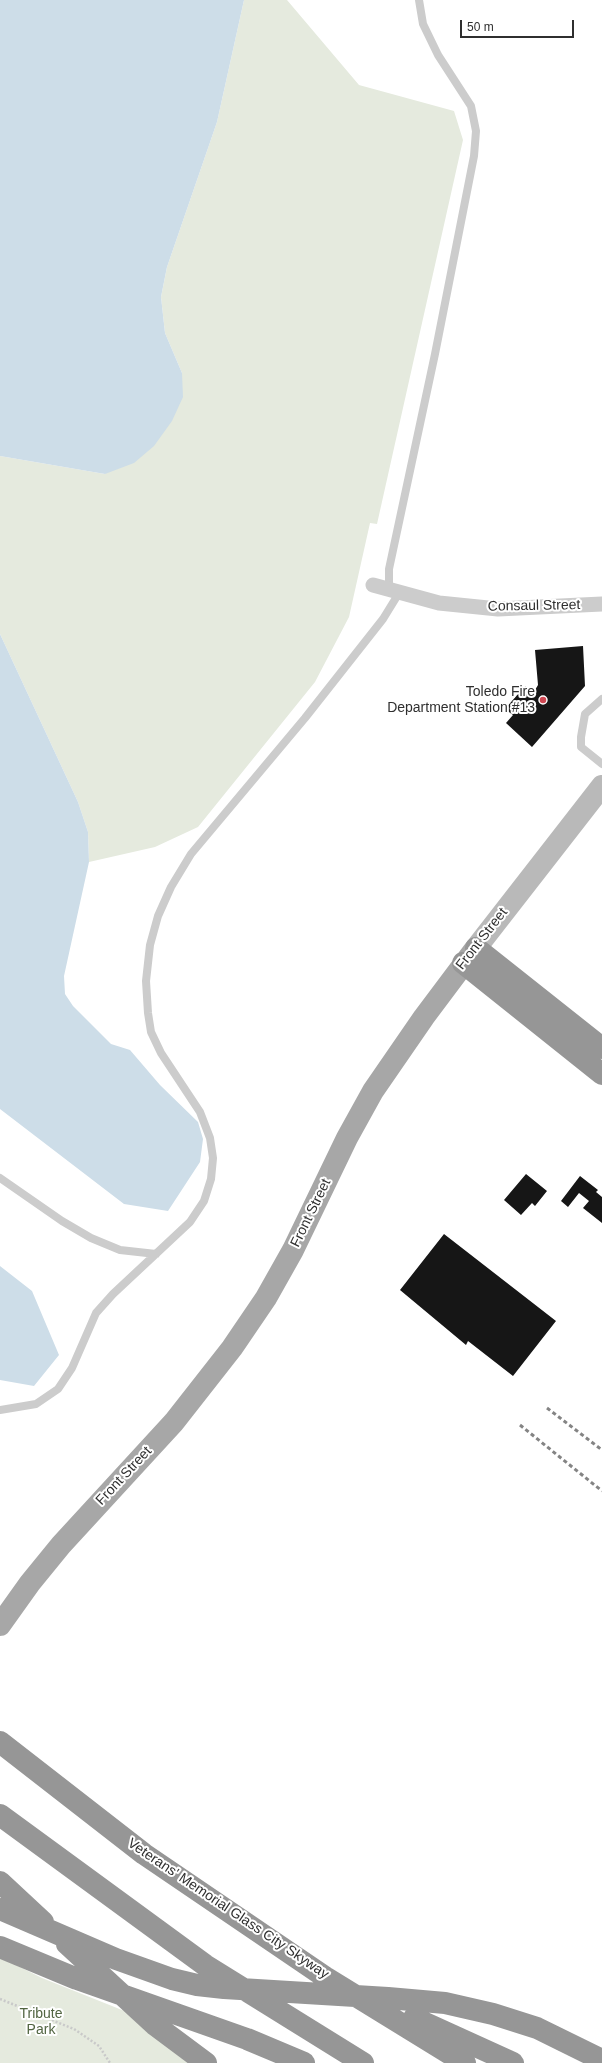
<!DOCTYPE html>
<html>
<head>
<meta charset="utf-8">
<style>
  body { margin:0 }
  #map { position:relative; width:602px; height:2063px; overflow:hidden; background:#fff; font-family:Helvetica,sans-serif }
  canvas { display:block }
  .scale { position:absolute; left:460px; top:20px; width:114px; height:18px; box-sizing:border-box; border:2px solid #2f2f2f; border-top:0; padding-left:5px; font-size:12px; line-height:14px; white-space:nowrap; color:#2f2f2f; -webkit-text-stroke:3px #fff; paint-order:stroke }
</style>
</head>
<body>
<div id="map">
<canvas width="602" height="2063"></canvas>
<div class="scale">50 m</div>
</div>
<script>
const ctx = document.querySelector('canvas').getContext('2d');
ctx.lineJoin = 'round';
function fill(path, color) {
  ctx.fillStyle = color;
  ctx.fill(path, 'evenodd');
}
function shape(rows) {
  const path = new Path2D();
  for (const r of rows) {
    path.moveTo(r[0], r[1]);
    for (let i = 2; i < r.length; i += 2) path.lineTo(r[i], r[i + 1]);
  }
  return path;
}
function strokePath(path, color, width, dash) {
  ctx.strokeStyle = color;
  ctx.lineWidth = width;
  ctx.lineCap = dash ? 'butt' : 'round';
  ctx.setLineDash(dash || []);
  ctx.stroke(path);
}
function drawText(font, color, halo, rows, align = 'center') {
  ctx.font = font + ' Helvetica,sans-serif';
  ctx.lineWidth = 4;
  ctx.setLineDash([]);
  ctx.textBaseline = 'middle';
  ctx.strokeStyle = halo;
  ctx.fillStyle = color;
  for (const [text, x, y, turn = 0] of rows) {
    ctx.save();
    ctx.translate(x, y);
    ctx.rotate((+turn || 0) * Math.PI / 180);
    ctx.textAlign = isNaN(turn) ? turn : align;
    if (halo) ctx.strokeText(text, 0, 0);
    ctx.fillText(text, 0, 0);
    ctx.restore();
  }
}
fill(shape([
  [244,0,287,0,359,85,454,111,463,140,377,524,370,523,349,617,315,682,198,827,155,847,89,862,88,832,78,802,0,634,0,456,105,474,182,373,165,333,161,297,167,267,217,122],
  [0,1957,42,1978,127,2012,199,2063,0,2063]
]), '#e5eade');
fill(shape([
  [0,0,244,0,217,122,167,267,161,297,165,333,182,373,183,397,172,421,154,446,134,463,105,474,0,456],
  [0,634,78,802,88,832,89,862,64,976,65,994,73,1006,111,1044,130,1050,160,1085,198,1122,203,1139,200,1162,168,1211,124,1204,0,1109],
  [0,1266,32,1291,59,1355,34,1386,0,1380]
]), '#cddde8');
fill(shape([
  [583,646,585,686,532,747,506,723,513,715,505,709,525,686,535,690,538,685,535,650],
  [526,1174,547,1191,535,1206,532,1203,521,1215,504,1200],
  [580,1176,598,1190,596,1192,602,1197,602,1223,583,1208,589,1201,579,1193,568,1207,561,1201],
  [444,1234,556,1321,513,1376,468,1341,466,1345,400,1290]
]), '#161616');
strokePath(shape([
  [0,1999,74,2029,99,2046,110,2063]
]), '#c9c9c9', 2.5, [2, 2]);
strokePath(shape([
  [389,590,389,569,435,354,474,156,476,131,471,106,438,55,423,24,419,0],
  [602,699,585,714,581,737,581,747,602,764],
  [0,1178,62,1221,91,1238,120,1250,156,1254],
  [0,1410,36,1404,58,1389,72,1368,96,1313,113,1294,190,1222,204,1201,211,1179,213,1158,210,1138,200,1112,161,1053,151,1032,148,1013,146,981,150,945,158,916,171,887,191,854,305,718,383,619,399,593]
]), '#ccc', 8);
strokePath(shape([
  [373,585,439,603,498,609,602,604]
]), '#ccc', 15);
strokePath(shape([
  [476,948,602,786]
]), '#b9b9b9', 22);
strokePath(shape([
  [0,1625,30,1583,61,1545,174,1422,232,1348,266,1298,293,1250,347,1138,373,1091,424,1017,475,949]
]), '#a7a7a7', 22);
strokePath(shape([
  [476,948,602,1048],
  [463,963,602,1074],
  [0,1742,144,1854,325,1977,465,2063],
  [0,1815,205,1965,363,2063],
  [0,1882,43,1922],
  [0,1909,116,1959,172,1979,197,1985,224,1988,388,1998,445,2003,493,2014,537,2028,602,2060],
  [67,1944,155,2025,206,2063],
  [0,1947,77,1979,247,2039,304,2063],
  [414,2018,513,2063]
]), '#969696', 22);
strokePath(shape([
  [547,1408,602,1450],
  [520,1425,602,1491]
]), '#848484', 3, [4, 3]);
for (const [x, y, r, color] of [
  [543,700,4,"#cf4752"]
]) {
  const dot = new Path2D();
  dot.arc(x, y, r, 0, 2 * Math.PI);
  ctx.fillStyle = color;
  ctx.fill(dot);
  strokePath(dot, '#fff', 1.5);
}
drawText('14px', '#2f2f2f', '#fff', [
  ["Consaul Street",534,606,-1],
  ["Front Street",482,939,-52],
  ["Front Street",311,1213,-64],
  ["Front Street",124,1476,-47],
  ["Veterans' Memorial Glass City Skyway",228,1909,34]
]);
drawText('14px', '#2f2f2f', '#fff', [
  ["Toledo Fire",535,692],
  ["Department Station #13",535,708]
], 'right');
drawText('14px', '#526542', '#fff', [
  ["Tribute",41,2014],
  ["Park",41,2030]
]);
</script>
</body>
</html>
